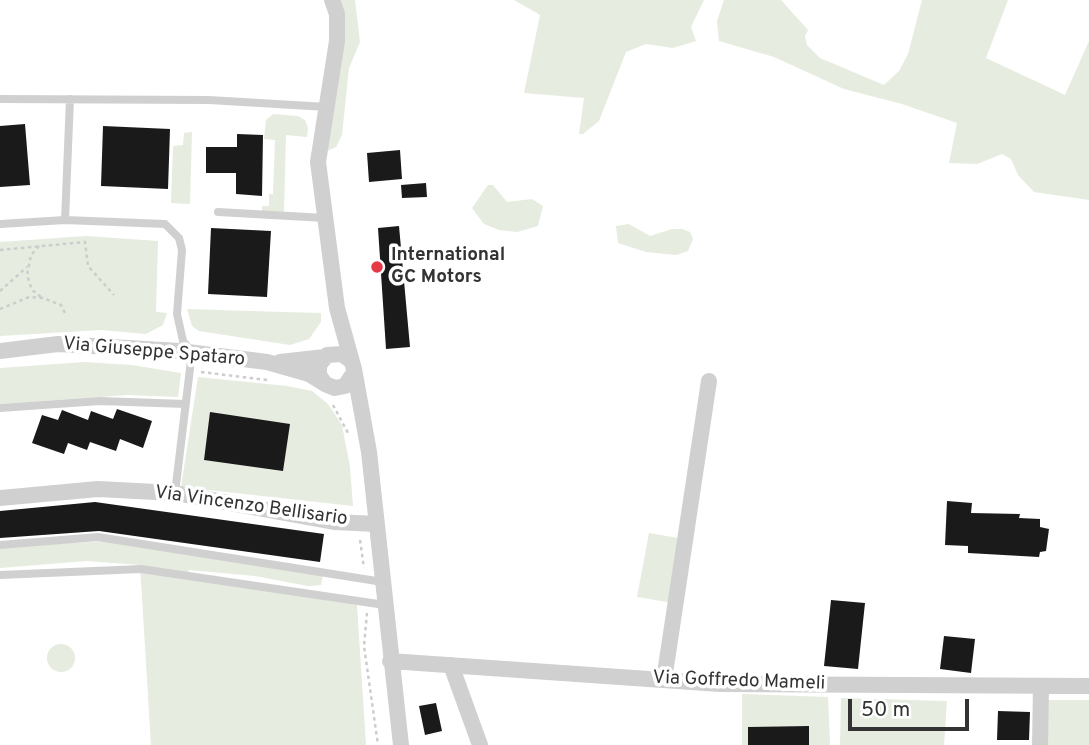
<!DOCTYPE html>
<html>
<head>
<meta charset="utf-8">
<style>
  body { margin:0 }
  #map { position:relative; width:1089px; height:745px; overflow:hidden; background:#fff; font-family:Overpass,sans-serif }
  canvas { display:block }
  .scale { position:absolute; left:848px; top:699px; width:121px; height:32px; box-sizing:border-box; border:4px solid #333; border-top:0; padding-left:9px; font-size:21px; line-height:24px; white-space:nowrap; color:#333; -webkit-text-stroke:5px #fff; paint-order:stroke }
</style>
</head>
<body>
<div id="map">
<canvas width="1089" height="745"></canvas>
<div class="scale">50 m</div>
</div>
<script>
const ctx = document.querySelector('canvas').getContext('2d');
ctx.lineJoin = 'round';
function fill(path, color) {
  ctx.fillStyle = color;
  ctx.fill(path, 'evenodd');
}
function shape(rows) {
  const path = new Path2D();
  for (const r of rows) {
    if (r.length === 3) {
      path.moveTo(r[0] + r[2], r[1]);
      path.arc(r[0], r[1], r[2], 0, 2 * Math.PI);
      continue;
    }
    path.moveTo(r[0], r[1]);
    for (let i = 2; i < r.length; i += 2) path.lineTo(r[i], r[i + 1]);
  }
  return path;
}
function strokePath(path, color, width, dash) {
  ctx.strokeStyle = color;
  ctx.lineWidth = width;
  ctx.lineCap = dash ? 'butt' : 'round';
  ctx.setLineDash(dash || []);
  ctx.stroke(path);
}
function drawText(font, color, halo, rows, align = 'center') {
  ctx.font = font + ' Overpass,sans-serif';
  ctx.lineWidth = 7;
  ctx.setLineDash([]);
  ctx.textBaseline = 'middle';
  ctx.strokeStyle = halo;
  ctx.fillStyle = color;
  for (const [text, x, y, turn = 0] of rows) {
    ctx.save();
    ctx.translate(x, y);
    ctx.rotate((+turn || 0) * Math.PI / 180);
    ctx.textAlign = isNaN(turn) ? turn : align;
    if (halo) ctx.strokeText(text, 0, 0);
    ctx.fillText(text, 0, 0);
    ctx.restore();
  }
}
fill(shape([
  [337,0,355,0,360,42,349,68,342,135,336,147,327,151],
  [514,0,704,0,691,27,696,41,673,48,646,44,626,52,599,121,583,134,579,134,584,98,524,93,540,15],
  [724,0,781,0,808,30,805,36,807,45,820,58,884,85,899,71,908,54,922,0,1008,0,986,58,1065,95,1089,41,1089,200,1034,192,1018,175,1011,159,1002,154,977,164,949,163,957,123,902,104,844,89,774,57,719,41,717,21],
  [273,114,298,116,305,120,308,128,307,137,286,135,284,212,262,211,262,206,269,206,269,194,273,194,275,140,264,139,266,120],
  [192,132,190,204,171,203,173,146,183,145,184,133],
  [488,185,493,185,507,202,532,199,543,206,538,226,517,232,499,230,484,224,472,208],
  [629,224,650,236,672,229,682,229,690,232,693,239,688,251,676,255,646,252,618,243,616,226],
  [86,236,158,241,156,312,167,313,163,325,146,334,101,330,0,336,0,242],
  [187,309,283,312,321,313,321,322,309,339,290,345,199,331,192,326],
  [84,362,132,365,181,373,178,397,128,395,0,404,0,368],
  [198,377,287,386,312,391,328,404,342,425,350,467,353,506,181,487],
  [649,533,684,539,673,603,637,597],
  [108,541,323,575,321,585,308,586,255,576,189,570,186,577,357,605,366,745,151,745,140,565,87,561,0,568,0,547],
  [61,658,14],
  [742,694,828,697,830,745,809,745,808,726,749,727,748,745,742,745],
  [841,698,947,701,944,745,840,745],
  [1046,700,1089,700,1089,745,1046,745]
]), '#e6ecdf');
fill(shape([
  [25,124,30,185,0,187,0,126],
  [103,126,170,129,168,189,101,186],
  [237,134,263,135,262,196,236,194,236,173,206,173,206,147,237,147],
  [400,150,402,179,369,182,367,153],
  [426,183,427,197,402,198,401,185],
  [399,226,410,347,386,349,378,228],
  [211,228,271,231,267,297,208,294],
  [117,409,152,421,143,448,120,439,116,451,90,442,87,450,68,443,64,454,32,443,42,415,58,420,62,410,88,420,91,411,113,419],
  [210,412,290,424,283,471,204,460],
  [947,501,972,503,971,513,1020,514,1019,518,1040,519,1040,527,1049,529,1046,551,1040,552,1039,557,968,553,968,546,945,545],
  [95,502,324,534,320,562,99,531,0,538,0,511],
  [831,600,865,603,858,669,824,666],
  [944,636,975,639,971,673,940,669],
  [436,703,442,731,425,735,419,706],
  [998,711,1030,712,1029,740,997,740],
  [809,726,809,745,748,745,748,727]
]), '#1a1a1a');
strokePath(shape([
  [39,246,31,255,27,275,32,290,41,297],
  [0,250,85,242,88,266,114,295],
  [0,291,27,267],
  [0,309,29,297,43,298,61,305,66,315],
  [201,372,267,380],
  [333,405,348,433],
  [360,540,364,568],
  [367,613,364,646,378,745]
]), '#cdcdcd', 2.5, [3.5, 3.5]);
strokePath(shape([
  [0,99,209,100,327,107],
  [218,212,325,218],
  [65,220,70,99],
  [0,224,65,220,165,224,179,238,182,250,177,314,183,341,192,352,175,493],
  [0,408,100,401,185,404],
  [0,545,98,537,383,582],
  [0,575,141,569,385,605]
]), '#d0d0d0', 8);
strokePath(shape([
  [332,0,337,14,337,41,318,162,337,308,354,369,369,452,401,745],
  [0,351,58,344,180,351,267,362,309,374,325,384],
  [350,360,342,354,327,355,319,365,319,375,325,384,335,388,345,386,353,374],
  [280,362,325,357],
  [0,498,98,489,175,493,334,522,377,524],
  [390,661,720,684,1089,686],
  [451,665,480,745],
  [664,680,709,381],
  [1040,745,1041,686]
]), '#d0d0d0', 16);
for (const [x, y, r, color] of [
  [377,267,7,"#e63946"]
]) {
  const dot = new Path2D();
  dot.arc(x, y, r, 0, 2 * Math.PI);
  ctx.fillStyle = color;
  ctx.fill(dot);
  strokePath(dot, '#fff', 2.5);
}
drawText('bold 19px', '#333', '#fff', [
  ["International",391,256],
  ["GC Motors",391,278]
], 'left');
drawText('19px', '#333', '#fff', [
  ["Via Giuseppe Spataro",154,353,5],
  ["Via Vincenzo Bellisario",251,507,8],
  ["Via Goffredo Mameli",739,682,2]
]);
</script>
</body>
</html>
